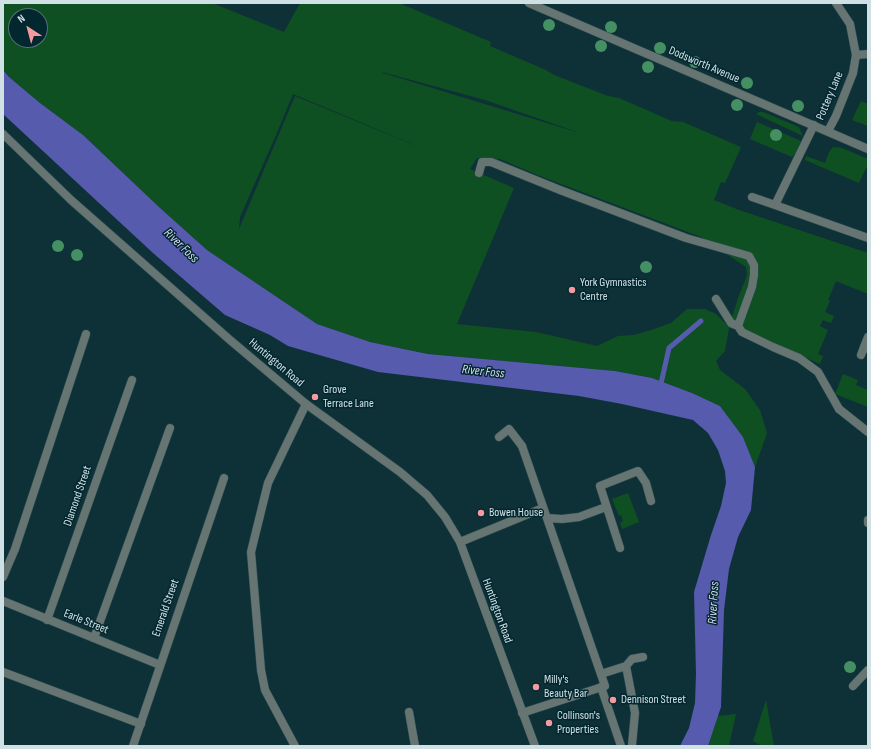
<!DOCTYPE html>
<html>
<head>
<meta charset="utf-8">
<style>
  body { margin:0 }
  #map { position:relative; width:871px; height:749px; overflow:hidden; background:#0e3138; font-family:"Sofia Sans Condensed",sans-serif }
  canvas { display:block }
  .frame { position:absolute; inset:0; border:4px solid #cfe1e5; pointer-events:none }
  .north { position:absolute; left:8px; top:8px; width:40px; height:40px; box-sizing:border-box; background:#03272e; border:1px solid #557177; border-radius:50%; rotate:324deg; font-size:11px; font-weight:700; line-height:16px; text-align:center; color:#cfe1e5 }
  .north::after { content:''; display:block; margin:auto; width:14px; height:18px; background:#f49aa0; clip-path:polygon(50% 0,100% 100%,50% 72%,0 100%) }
</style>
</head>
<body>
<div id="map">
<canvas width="871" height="749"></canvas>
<div class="frame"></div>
<div class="north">N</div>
</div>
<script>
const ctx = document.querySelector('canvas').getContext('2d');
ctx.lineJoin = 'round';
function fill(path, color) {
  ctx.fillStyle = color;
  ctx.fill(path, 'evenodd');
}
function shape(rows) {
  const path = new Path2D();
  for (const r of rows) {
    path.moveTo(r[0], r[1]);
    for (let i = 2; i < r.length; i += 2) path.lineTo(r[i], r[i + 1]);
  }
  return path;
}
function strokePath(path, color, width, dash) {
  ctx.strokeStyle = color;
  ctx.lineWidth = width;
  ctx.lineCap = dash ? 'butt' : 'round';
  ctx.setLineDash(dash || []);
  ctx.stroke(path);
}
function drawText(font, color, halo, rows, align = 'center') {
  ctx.font = font + ' "Sofia Sans Condensed",sans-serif';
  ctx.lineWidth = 3;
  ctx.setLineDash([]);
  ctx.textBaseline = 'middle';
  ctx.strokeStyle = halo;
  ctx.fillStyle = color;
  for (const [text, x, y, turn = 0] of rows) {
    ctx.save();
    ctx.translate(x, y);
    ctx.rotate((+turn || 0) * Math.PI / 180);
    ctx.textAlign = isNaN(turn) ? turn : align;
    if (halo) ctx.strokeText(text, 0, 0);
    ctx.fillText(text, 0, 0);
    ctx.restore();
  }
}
fill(shape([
  [3,3,212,3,284,32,300,3,399,3,491,42,490,46,546,70,554,75,608,96,619,98,672,121,683,122,741,147,725,183,721,182,714,200,739,210,868,253,868,294,836,281,828,300,830,301,825,312,834,316,831,323,823,320,820,326,828,330,818,354,823,356,820,364,747,332,729,328,725,351,716,361,720,370,745,389,760,410,767,433,755,467,743,437,720,406,692,393,652,378,615,371,429,354,370,342,317,324,207,250,159,207,83,135,40,103,9,77,3,70],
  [16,16,40,16,40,40,16,40],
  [382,72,485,100,583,134,383,73],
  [293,94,441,156,295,96,239,229,240,217,276,135],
  [477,158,500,159,540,176,701,237,746,267,747,275,738,298,729,327,716,314,705,309,687,309,671,323,654,329,634,335,618,336,597,346,536,332,457,324,514,188,470,169],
  [861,101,868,104,868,126,852,120],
  [759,112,763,112,799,127,803,136,756,114],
  [757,122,801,141,796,152,792,157,750,139],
  [833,147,842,148,868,159,868,169,866,168,859,183,805,160,806,156,825,163,829,152],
  [843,374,858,380,856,385,868,390,868,407,835,394],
  [628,493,639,522,622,529,620,523,623,521,621,515,619,516,612,499],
  [766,700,774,746,762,746,753,741],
  [736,714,729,746,708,746,718,716]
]), '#0f5022');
fill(shape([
  [3,70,9,77,40,103,83,135,159,207,207,250,317,324,370,342,428,354,615,371,652,378,692,393,720,406,743,437,755,467,751,510,738,537,729,569,724,610,721,707,708,746,680,746,689,728,695,703,696,674,694,592,711,535,721,506,726,483,725,471,718,450,708,433,693,420,622,404,579,396,378,372,288,346,270,335,225,315,153,253,3,114]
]), '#565bad');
strokePath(shape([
  [660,388,669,348,701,321]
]), '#565bad', 5);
const service = shape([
  [856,55,868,54],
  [814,125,775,205,868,238],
  [479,173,482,162,491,162,560,190,686,238,749,256,754,265,754,275,752,287,738,326],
  [752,197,775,205],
  [716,299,731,323,738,326,742,332,773,347,799,358,818,372,839,409],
  [499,437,509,429,522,446],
  [3,577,15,549,86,334],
  [94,638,170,428],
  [3,672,141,724],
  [601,687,621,746],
  [409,712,415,746],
  [295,746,265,690,261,670,251,552,268,483,306,404]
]);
const minor = shape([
  [529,3,868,149],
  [828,131,836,116,853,73,856,55,850,24,836,3],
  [864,347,868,337],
  [861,355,864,347,868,349],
  [839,409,868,432],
  [522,446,605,686,522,713],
  [547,518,562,519,579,517,606,507],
  [868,520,868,523],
  [460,542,543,508],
  [620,548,600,486,638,471,646,483,651,501],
  [3,601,160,665],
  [47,620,132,380],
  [626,666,632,659,643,657],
  [601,674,626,666,635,713,632,745],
  [853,686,868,670],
  [133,746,224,478]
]);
const tertiary = shape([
  [3,134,71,200,230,340,306,404,400,472,427,495,445,517,460,542,535,746]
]);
strokePath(service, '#2d4d54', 9);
strokePath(minor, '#2d4d54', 9);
strokePath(tertiary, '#2d4d54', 9);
strokePath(service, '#667572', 8);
strokePath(minor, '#667572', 8);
strokePath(tertiary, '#667572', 8);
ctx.fillStyle = '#449063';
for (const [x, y] of [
  [549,25],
  [611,27],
  [601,46],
  [660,48],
  [695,62],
  [648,67],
  [747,83],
  [737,105],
  [798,106],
  [776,135],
  [58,246],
  [77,255],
  [646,267],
  [850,667]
]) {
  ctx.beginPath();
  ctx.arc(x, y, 6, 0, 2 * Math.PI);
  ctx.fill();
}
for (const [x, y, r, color] of [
  [572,290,4,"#f49aa0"],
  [315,397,4,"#f49aa0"],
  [481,513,4,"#f49aa0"],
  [536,687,4,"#f49aa0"],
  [613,700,4,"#f49aa0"],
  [549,723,4,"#f49aa0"]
]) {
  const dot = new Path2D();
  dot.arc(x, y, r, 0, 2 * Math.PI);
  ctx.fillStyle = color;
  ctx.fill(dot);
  strokePath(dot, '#03272e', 1.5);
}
drawText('12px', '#cfe1e5', '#03272e', [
  ["Dodsworth Avenue",704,65,23],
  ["Pottery Lane",830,96,-67],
  ["Huntington Road",276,363,40],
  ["Diamond Street",78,496,-71],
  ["Emerald Street",166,608,-71],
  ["Huntington Road",497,611,70],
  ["Earle Street",86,622,22]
]);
drawText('12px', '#cfe1e5', '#03272e', [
  ["York Gymnastics",580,283],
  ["Centre",580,297],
  ["Grove",323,390],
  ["Terrace Lane",323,404],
  ["Bowen House",489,513],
  ["Milly's",544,680],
  ["Beauty Bar",544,694],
  ["Dennison Street",621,700],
  ["Collinson's",557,716],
  ["Properties",557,730]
], 'left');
drawText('italic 13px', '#d6daf1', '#03272e', [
  ["River Foss",181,246,44],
  ["River Foss",483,372,6],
  ["River Foss",714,603,-87]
]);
</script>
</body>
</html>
